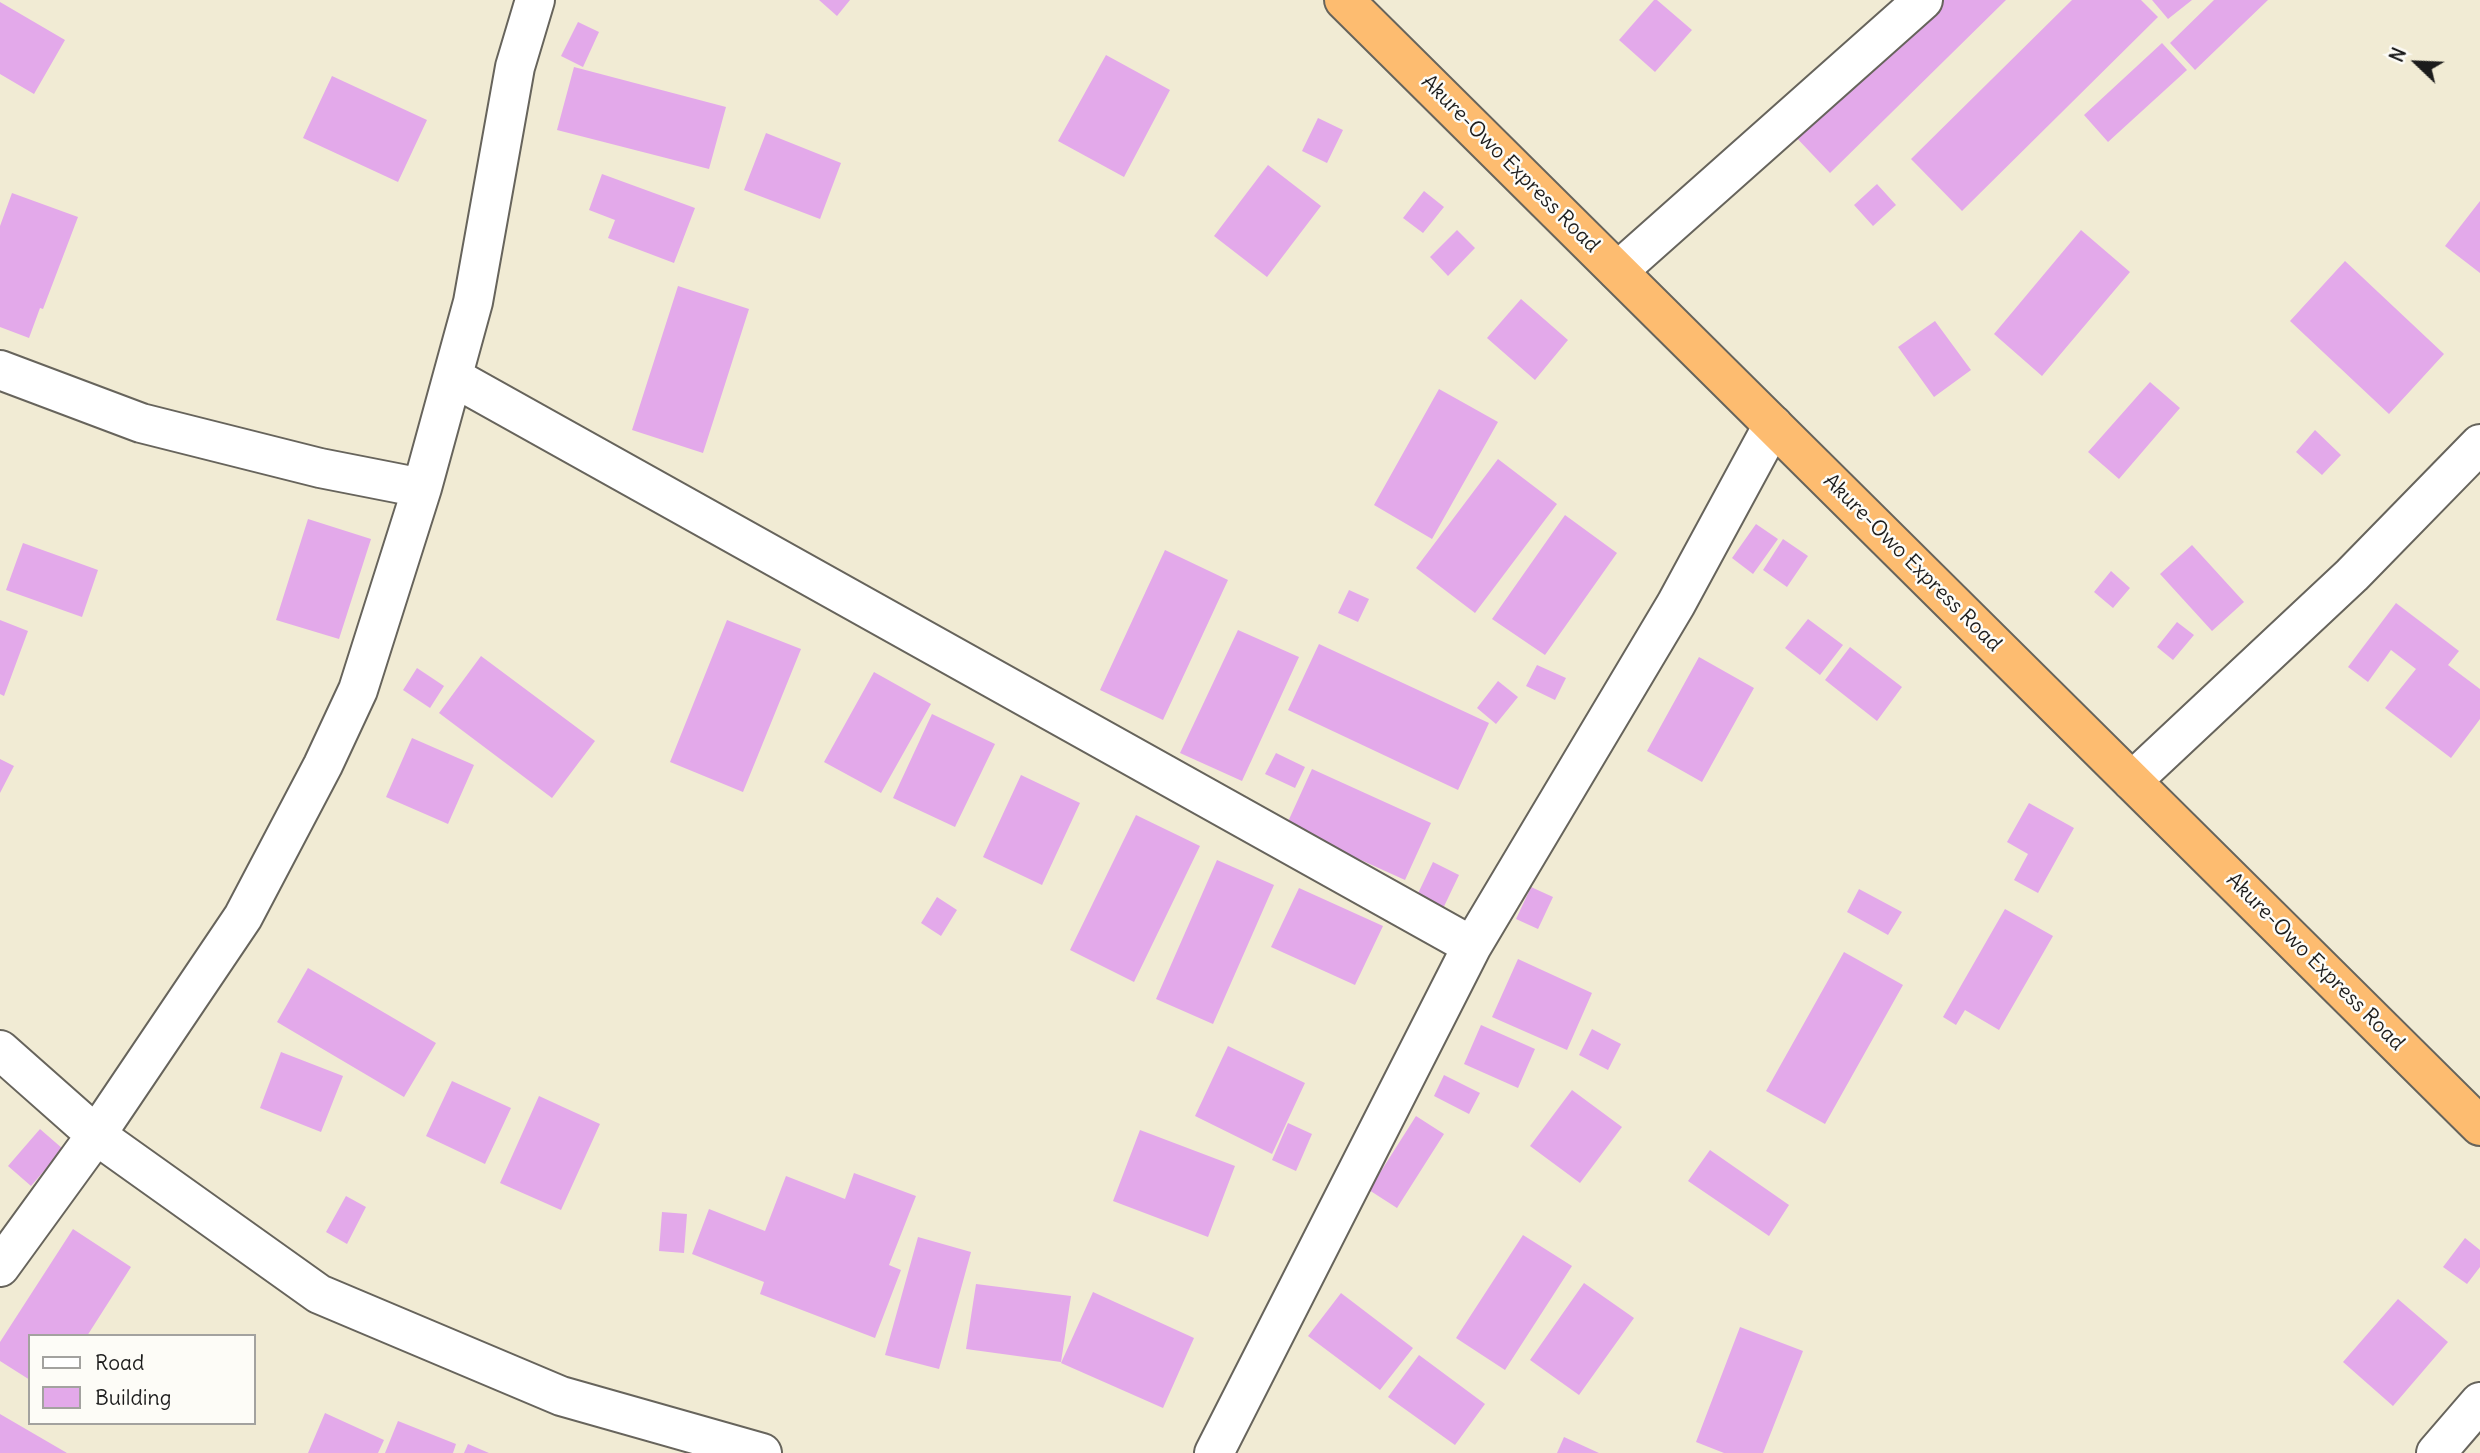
<!DOCTYPE html>
<html>
<head>
<meta charset="utf-8">
<style>
  body { margin:0 }
  #map { position:relative; width:2480px; height:1453px; overflow:hidden; background:#f1ebd4; font-family:Delius,sans-serif }
  canvas { display:block }
  .legend { position:absolute; left:28px; top:1334px; width:228px; height:91px; box-sizing:border-box; background:#fdfcf7; border:2px solid #a3a29f; margin:0; padding:9px 12px; list-style:none; font-size:21px; color:#1c1c1c }
  .legend li { display:flex; align-items:center; gap:14px; height:35px }
  .legend b { width:35px; border:2px solid #a3a29f }
  .north { position:absolute; left:2382px; top:28px; width:70px; height:70px; -webkit-text-stroke:5px #fdfcf7; paint-order:stroke; rotate:293deg; font-size:19px; font-weight:700; line-height:28px; text-align:center; color:#1c1c1c }
  .north::after { content:''; display:block; margin:auto; width:24px; height:32px; background:#1c1c1c; clip-path:polygon(50% 0,100% 100%,50% 72%,0 100%) }
</style>
</head>
<body>
<div id="map">
<canvas width="2480" height="1453"></canvas>
<ul class="legend">
<li><b style="height:9px;background:#fff"></b>Road</li>
<li><b style="height:19px;background:#e3a9ea"></b>Building</li>
</ul>
<div class="north">N</div>
</div>
<script>
const ctx = document.querySelector('canvas').getContext('2d');
ctx.lineJoin = 'round';
function fill(path, color) {
  ctx.fillStyle = color;
  ctx.fill(path, 'evenodd');
}
function shape(rows) {
  const path = new Path2D();
  for (const r of rows) {
    path.moveTo(r[0], r[1]);
    for (let i = 2; i < r.length; i += 2) path.lineTo(r[i], r[i + 1]);
  }
  return path;
}
function strokePath(path, color, width, dash) {
  ctx.strokeStyle = color;
  ctx.lineWidth = width;
  ctx.lineCap = dash ? 'butt' : 'round';
  ctx.setLineDash(dash || []);
  ctx.stroke(path);
}
function drawText(font, color, halo, rows, align = 'center') {
  ctx.font = font + ' Delius,sans-serif';
  ctx.lineWidth = 5;
  ctx.setLineDash([]);
  ctx.textBaseline = 'middle';
  ctx.strokeStyle = halo;
  ctx.fillStyle = color;
  for (const [text, x, y, turn = 0] of rows) {
    ctx.save();
    ctx.translate(x, y);
    ctx.rotate((+turn || 0) * Math.PI / 180);
    ctx.textAlign = isNaN(turn) ? turn : align;
    if (halo) ctx.strokeText(text, 0, 0);
    ctx.fillText(text, 0, 0);
    ctx.restore();
  }
}
fill(shape([
  [819,0,850,0,837,16],
  [1654,0,1657,0,1692,30,1655,72,1619,40],
  [1928,0,2006,0,1830,173,1792,133],
  [2072,0,2141,0,2158,17,1962,211,1911,159],
  [2152,0,2192,0,2168,19],
  [2214,0,2268,0,2195,70,2170,43],
  [0,2,65,40,34,94,0,74],
  [578,22,599,32,583,67,561,56],
  [2162,43,2187,70,2108,142,2084,115],
  [1106,55,1170,90,1124,177,1058,141],
  [574,67,726,107,709,169,557,130],
  [332,76,427,120,398,182,303,138],
  [1318,118,1343,130,1327,163,1302,151],
  [766,133,841,163,820,219,744,190],
  [1268,165,1321,206,1267,277,1214,236],
  [602,174,695,208,674,263,608,238,615,220,589,210],
  [1877,184,1896,205,1873,226,1854,205],
  [1424,191,1444,207,1423,233,1403,218],
  [12,193,78,217,43,309,40,308,29,338,0,327,0,226],
  [2480,201,2480,273,2445,246],
  [1457,230,1475,248,1448,276,1430,257],
  [2081,230,2130,272,2042,376,1994,334],
  [2345,261,2444,354,2389,414,2290,321],
  [678,286,749,309,703,453,632,430],
  [1521,299,1568,340,1535,380,1487,338],
  [1935,321,1971,370,1934,397,1898,347],
  [2150,382,2180,408,2119,479,2088,452],
  [1439,389,1498,422,1432,539,1374,505],
  [2315,430,2341,455,2322,475,2296,452],
  [1498,459,1557,504,1475,613,1416,568],
  [1565,515,1617,553,1545,655,1492,619],
  [308,519,371,539,339,639,276,620],
  [1756,524,1778,539,1753,574,1732,558],
  [1783,539,1808,556,1787,587,1763,570],
  [23,543,98,570,82,617,6,590],
  [2192,545,2244,602,2212,631,2160,574],
  [1165,550,1228,580,1163,720,1100,690],
  [2111,571,2130,588,2113,608,2094,592],
  [1349,590,1369,599,1358,622,1338,613],
  [2396,603,2459,651,2448,665,2480,689,2480,719,2451,758,2385,708,2416,669,2391,650,2368,682,2348,667],
  [1808,619,1843,645,1820,675,1785,648],
  [0,620,28,631,4,696,0,694],
  [727,620,801,649,743,792,670,762],
  [2177,622,2194,635,2173,660,2157,647],
  [1238,630,1299,657,1242,781,1180,753],
  [1319,644,1489,723,1458,790,1288,710],
  [1850,647,1902,687,1877,721,1825,680],
  [481,656,595,741,552,798,439,713],
  [1699,657,1754,688,1702,782,1647,751],
  [1537,665,1566,678,1555,700,1526,686],
  [417,668,444,686,430,708,403,690],
  [874,672,931,704,881,793,824,762],
  [1498,681,1518,697,1496,724,1477,708],
  [932,714,995,744,955,827,893,798],
  [412,738,474,765,448,824,386,797],
  [1276,753,1305,767,1295,788,1265,774],
  [0,759,14,766,0,793],
  [1312,769,1431,823,1405,880,1286,826],
  [1021,775,1080,803,1042,885,983,857],
  [2029,803,2074,828,2038,893,2014,880,2028,854,2007,842],
  [1136,815,1200,846,1134,982,1070,950],
  [1217,860,1274,885,1213,1024,1156,999],
  [1433,862,1459,875,1438,919,1412,906],
  [1531,887,1553,897,1538,929,1516,919],
  [1299,888,1383,926,1355,985,1271,947],
  [1859,889,1902,912,1888,935,1847,912],
  [937,897,957,910,941,936,921,923],
  [2005,909,2053,936,1999,1030,1965,1010,1956,1025,1943,1017],
  [1844,952,1903,985,1825,1124,1766,1091],
  [1518,959,1592,993,1567,1050,1492,1017],
  [308,968,436,1043,404,1097,277,1022],
  [1481,1025,1535,1049,1518,1088,1464,1064],
  [1592,1029,1621,1044,1608,1070,1579,1055],
  [1228,1046,1305,1083,1272,1154,1195,1116],
  [281,1052,343,1076,321,1132,260,1108],
  [1444,1075,1480,1093,1469,1114,1434,1096],
  [452,1081,511,1108,485,1164,426,1136],
  [1572,1090,1622,1127,1580,1183,1530,1146],
  [539,1096,600,1124,561,1210,500,1183],
  [1416,1116,1444,1134,1397,1208,1369,1190],
  [1288,1123,1312,1134,1296,1171,1272,1160],
  [40,1129,63,1149,31,1186,8,1166],
  [1140,1130,1235,1166,1208,1237,1113,1201],
  [1710,1150,1789,1205,1769,1236,1688,1181],
  [854,1173,916,1196,889,1265,901,1270,875,1338,760,1294,764,1282,692,1254,709,1209,765,1231,786,1176,845,1199],
  [346,1196,366,1207,347,1244,326,1232],
  [662,1212,687,1214,684,1253,659,1251],
  [73,1229,131,1267,87,1336,30,1336,30,1380,0,1361,0,1342],
  [1523,1235,1572,1266,1505,1370,1456,1338],
  [918,1237,971,1252,939,1369,885,1355],
  [2465,1238,2480,1250,2480,1267,2467,1284,2443,1267],
  [1584,1283,1634,1318,1579,1395,1530,1360],
  [976,1284,1071,1296,1061,1362,966,1349],
  [1093,1292,1194,1338,1163,1408,1061,1363],
  [1341,1293,1413,1348,1380,1390,1308,1336],
  [2398,1299,2448,1342,2393,1406,2343,1362],
  [1740,1327,1803,1351,1763,1453,1724,1453,1696,1442],
  [1419,1355,1485,1404,1455,1445,1388,1397],
  [325,1413,384,1440,378,1453,308,1453],
  [0,1414,67,1453,0,1453],
  [398,1421,456,1444,453,1453,385,1453],
  [1564,1437,1599,1453,1557,1453],
  [468,1444,489,1453,464,1453]
]), '#e3a9ea');
const minor = shape([
  [1618,271,1923,0],
  [0,370,141,423,320,468,422,488],
  [453,377,1472,946],
  [2132,781,2352,575,2480,444],
  [0,1050,96,1135,319,1294,561,1396,762,1453],
  [0,1267,96,1135,243,917,323,765,358,690,422,488,473,302,515,67,535,0],
  [1214,1453,1472,946,1676,604,1773,425],
  [2436,1453,2480,1402]
]);
const trunk = shape([
  [1344,0,2480,1126]
]);
strokePath(minor, '#67645c', 42);
strokePath(trunk, '#67645c', 42);
strokePath(minor, '#fff', 38);
strokePath(trunk, '#fdbc70', 38);
drawText('21px', '#1c1c1c', '#fdfcf7', [
  ["Akure-Owo Express Road",1510,164,45],
  ["Akure-Owo Express Road",1912,563,45],
  ["Akure-Owo Express Road",2315,962,45]
]);
</script>
</body>
</html>
